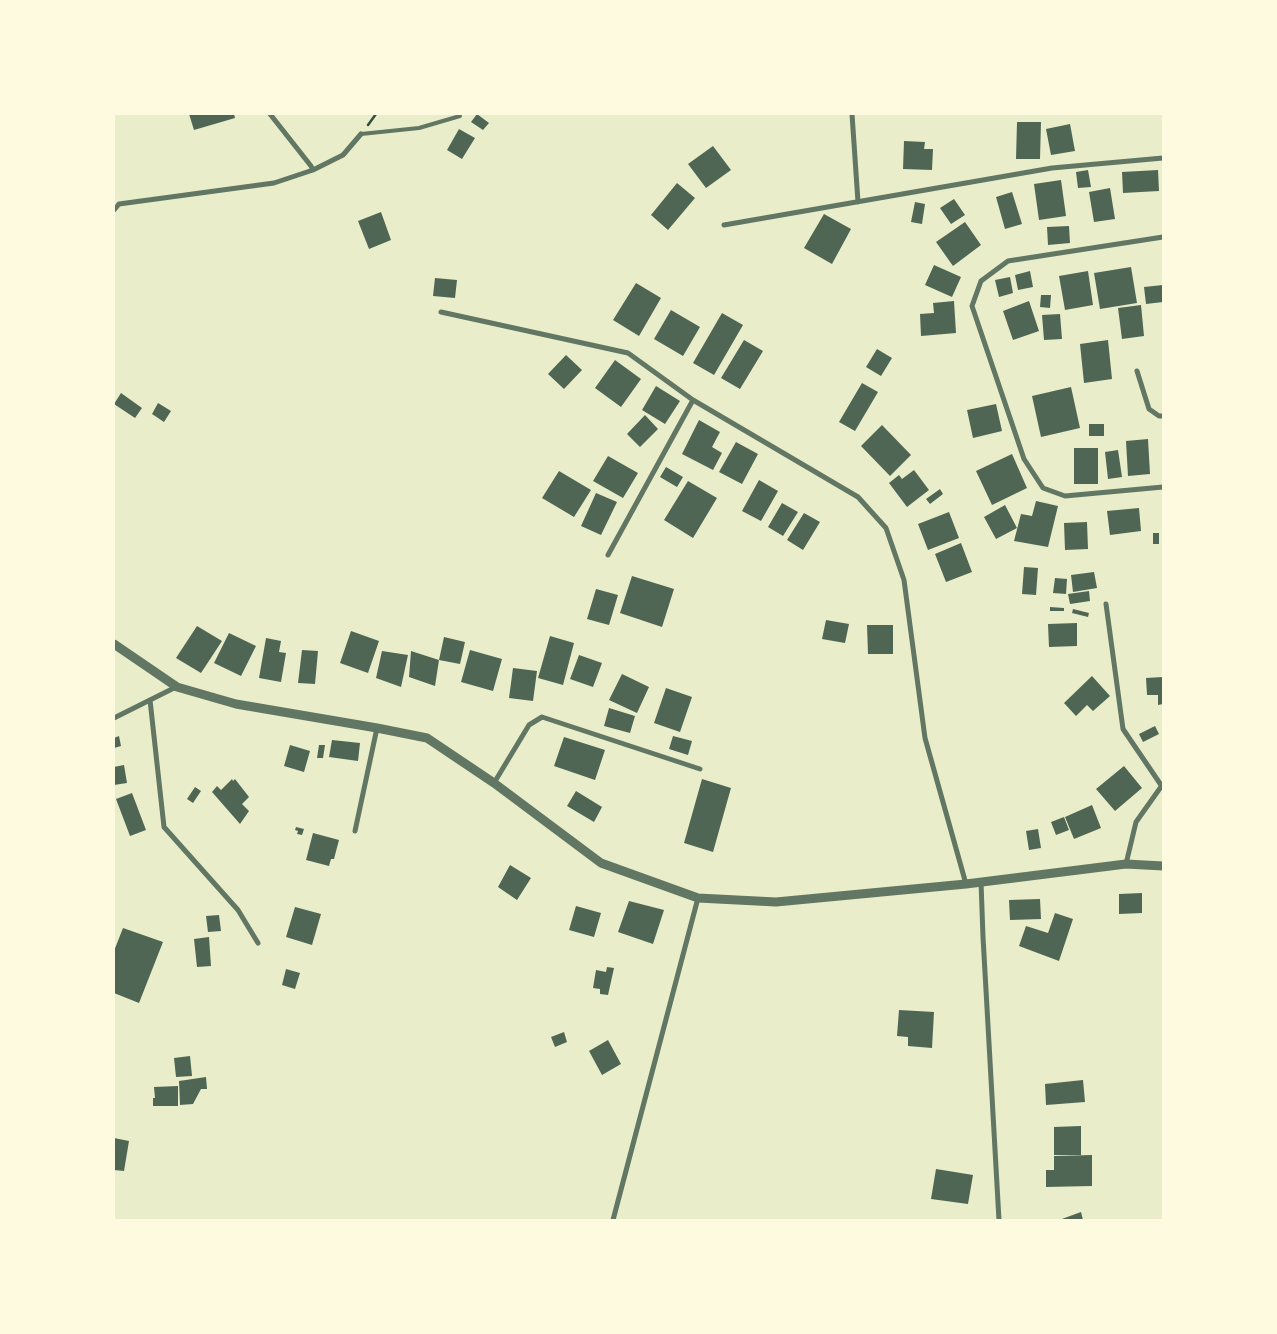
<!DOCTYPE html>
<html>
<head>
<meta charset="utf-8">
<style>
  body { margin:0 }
  #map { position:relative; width:1277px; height:1334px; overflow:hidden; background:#e9edc9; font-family:"DM Sans",sans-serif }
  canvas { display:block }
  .frame { position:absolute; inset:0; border:115px solid #fefae0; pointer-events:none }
</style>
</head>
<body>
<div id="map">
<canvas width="1277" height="1334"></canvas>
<div class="frame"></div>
</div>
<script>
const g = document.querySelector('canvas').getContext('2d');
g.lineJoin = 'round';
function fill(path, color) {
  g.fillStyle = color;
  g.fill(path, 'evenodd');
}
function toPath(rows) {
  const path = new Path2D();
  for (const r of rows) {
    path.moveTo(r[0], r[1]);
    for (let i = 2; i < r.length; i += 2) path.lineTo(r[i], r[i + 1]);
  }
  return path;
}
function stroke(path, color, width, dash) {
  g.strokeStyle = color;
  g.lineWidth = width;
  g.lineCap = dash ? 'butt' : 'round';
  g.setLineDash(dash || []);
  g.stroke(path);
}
fill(toPath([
  [189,114,234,114,235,118,194,130],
  [477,114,489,123,483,130,471,122],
  [1017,122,1041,122,1040,159,1016,159],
  [1070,124,1075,151,1051,155,1046,129],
  [459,129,475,138,462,159,447,150],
  [904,141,925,142,924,149,933,149,932,170,903,169],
  [713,146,731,170,706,188,688,164],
  [1088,170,1091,187,1078,188,1076,172],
  [1158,170,1159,191,1123,193,1122,172],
  [1061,180,1066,216,1039,220,1034,184],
  [677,183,695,198,668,230,651,215],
  [1110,188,1115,219,1094,222,1089,192],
  [1012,192,1022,224,1005,229,996,197],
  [954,199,965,215,951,224,940,208],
  [915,202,925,204,922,224,911,222],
  [381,212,391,240,369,249,358,221],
  [824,214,851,229,832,264,804,248],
  [965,222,981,245,953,266,936,242],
  [1069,226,1070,243,1048,245,1047,227],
  [934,265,961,277,952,297,925,285],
  [1131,267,1137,303,1100,309,1094,273],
  [1030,271,1033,287,1018,290,1015,275],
  [1088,271,1093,305,1065,310,1059,276],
  [1010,277,1013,293,999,297,995,280],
  [435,278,457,280,455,298,433,296],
  [636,283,661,298,639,336,613,320],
  [1163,285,1163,302,1146,304,1144,287],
  [1041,295,1051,295,1050,308,1040,307],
  [954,301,956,333,921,336,920,314,934,313,933,303],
  [1029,301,1039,331,1013,340,1003,311],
  [1141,305,1144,336,1122,339,1118,308],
  [671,310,700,327,683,356,654,339],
  [722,313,743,325,714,375,693,363],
  [1060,314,1062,339,1044,340,1042,315],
  [744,340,763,351,740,389,721,378],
  [1108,340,1112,379,1084,383,1080,344],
  [877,349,892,358,881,376,866,367],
  [566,355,582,370,564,389,548,374],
  [615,360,641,379,621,407,595,388],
  [862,383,878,392,855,431,839,422],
  [656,386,680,401,665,424,642,410],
  [1071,387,1080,428,1041,437,1032,396],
  [121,393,142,408,135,418,114,404],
  [158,403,171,411,164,422,152,414],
  [996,404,1002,431,973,438,967,410],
  [645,415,658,429,640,447,627,434],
  [699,420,720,432,712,447,722,453,713,470,682,454],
  [1089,424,1104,424,1104,436,1089,436],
  [882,425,911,455,890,476,861,446],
  [1148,439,1150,474,1128,476,1126,441],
  [736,442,758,454,742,484,719,472],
  [1074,448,1098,448,1098,484,1074,484],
  [1118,450,1122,477,1108,479,1105,452],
  [1012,454,1027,488,992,505,976,471],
  [608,456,638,473,623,498,593,481],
  [666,467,683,477,677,487,660,477],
  [914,470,929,490,907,507,889,483,899,475,902,479],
  [559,471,591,490,574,517,542,498],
  [759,480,778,491,761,521,742,511],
  [688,481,717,498,693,538,664,520],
  [940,489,943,494,930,504,926,499],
  [596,493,617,502,601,535,581,526],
  [1036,501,1058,506,1048,547,1014,541,1021,514,1032,516],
  [782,503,798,512,783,536,768,527],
  [1005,505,1017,528,996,539,984,517],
  [1139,508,1141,531,1110,535,1107,511],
  [949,512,959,538,928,550,918,524],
  [804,513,820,522,803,550,787,540],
  [1087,522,1088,549,1065,550,1064,523],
  [1153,533,1159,533,1159,544,1153,544],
  [961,543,972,572,946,582,935,554],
  [1024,567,1038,568,1036,595,1022,594],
  [1094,572,1097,588,1073,592,1071,575],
  [632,576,674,589,662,627,620,613],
  [1055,578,1067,579,1066,594,1053,593],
  [596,589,618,595,609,625,587,619],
  [1089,591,1090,601,1070,604,1068,594],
  [1050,607,1064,608,1064,611,1050,611],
  [1073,609,1089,613,1088,617,1072,613],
  [826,620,849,624,845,643,822,639],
  [1077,623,1077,646,1049,647,1048,624],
  [867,625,893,625,893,654,868,654],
  [197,626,222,641,201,673,176,658],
  [351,631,379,641,368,673,340,663],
  [229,633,256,646,241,676,214,663],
  [550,636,574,643,563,685,538,678],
  [444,637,465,642,460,664,439,660],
  [266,638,281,641,279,652,286,653,281,682,259,678],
  [302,650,318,651,315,684,298,683],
  [470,650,502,659,493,691,461,682],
  [382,651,408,655,401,687,376,678],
  [411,651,439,660,435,686,409,677],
  [579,655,602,663,593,687,570,679],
  [513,668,537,671,533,701,509,698],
  [622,674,649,687,637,713,609,700],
  [1092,676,1110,696,1093,711,1087,705,1076,716,1064,703],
  [1163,677,1163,704,1158,705,1158,695,1147,695,1146,678],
  [666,688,692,697,680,732,654,723],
  [609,708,635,716,630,733,604,726],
  [1155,726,1159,734,1143,742,1139,734],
  [119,736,121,746,114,748,114,738],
  [673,736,692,741,688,755,669,749],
  [564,737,605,750,595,780,554,766],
  [332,740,360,743,358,761,329,757],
  [290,745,310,751,304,772,284,766],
  [319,745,325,745,323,758,317,758],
  [124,765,127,783,114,785,114,767],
  [1124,766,1142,788,1115,811,1096,789],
  [232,779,233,781,235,779,249,797,242,804,249,811,240,824,212,792,217,786,221,790],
  [702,779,731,788,713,852,684,843],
  [195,787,201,791,193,803,187,799],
  [576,791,602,807,594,822,567,806],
  [132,793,146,830,130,836,116,799],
  [1092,805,1101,828,1074,839,1065,817],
  [1064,817,1069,830,1056,835,1051,822],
  [296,827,304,829,302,835,297,834,298,831,295,830],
  [1038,829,1041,848,1029,850,1026,831],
  [313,833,339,840,334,859,331,859,329,866,306,860],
  [510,865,531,878,517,900,498,887],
  [1142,893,1142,913,1119,914,1119,894],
  [1040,899,1041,919,1010,920,1009,900],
  [629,901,664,910,653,944,618,932],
  [576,906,601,913,594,937,569,930],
  [295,907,321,914,312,945,286,937],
  [1055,913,1073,919,1059,961,1019,946,1026,926,1048,933],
  [219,915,221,931,208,932,206,916],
  [123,928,163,942,139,1003,114,993,114,951],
  [209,937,211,966,197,967,194,939],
  [607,967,614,968,608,995,600,994,600,989,593,988,596,970,606,972],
  [286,969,300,973,295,989,282,985],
  [899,1010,934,1012,932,1048,908,1046,908,1037,897,1036],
  [564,1032,567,1042,555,1047,551,1037],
  [608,1040,621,1064,602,1075,589,1051],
  [190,1056,192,1076,176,1077,174,1058],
  [206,1077,207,1089,201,1089,193,1104,180,1105,179,1081],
  [1083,1080,1085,1102,1046,1105,1045,1084],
  [178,1086,178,1106,153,1106,153,1098,155,1098,154,1087],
  [1081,1126,1081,1155,1054,1155,1054,1127],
  [114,1138,129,1141,124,1171,114,1170],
  [1092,1155,1092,1186,1046,1187,1046,1170,1054,1170,1054,1156],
  [936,1169,973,1175,968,1204,931,1199],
  [1081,1212,1083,1220,1059,1220]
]), '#4f6655');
stroke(toPath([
  [368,125,376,114]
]), '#344e41', 2.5);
stroke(toPath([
  [361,134,419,128,460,116]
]), '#617663', 4);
stroke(toPath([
  [270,114,311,166,313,170],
  [852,114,858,202],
  [114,210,119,204,274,183,313,170,343,155,361,134],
  [724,225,1052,168,1163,158],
  [1163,237,1008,261,981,281,972,306,1024,459,1043,488,1065,496,1163,487],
  [441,312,628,353,693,400,858,497,886,528,904,580,925,738,966,884],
  [1137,371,1149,409,1159,416,1163,416],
  [608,555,693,400],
  [1106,604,1123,729,1161,785],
  [150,700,164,827,238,910,258,943],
  [114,718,176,687],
  [494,783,529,725,542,717,700,769],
  [355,831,377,728],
  [1126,864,1136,822,1163,784],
  [981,882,983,937,999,1220],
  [613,1220,698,898]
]), '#617663', 5);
stroke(toPath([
  [114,644,177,687,236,704,377,728,427,738,494,783,601,863,698,898,776,902,966,884,1126,864,1163,866]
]), '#617663', 9);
</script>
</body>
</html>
